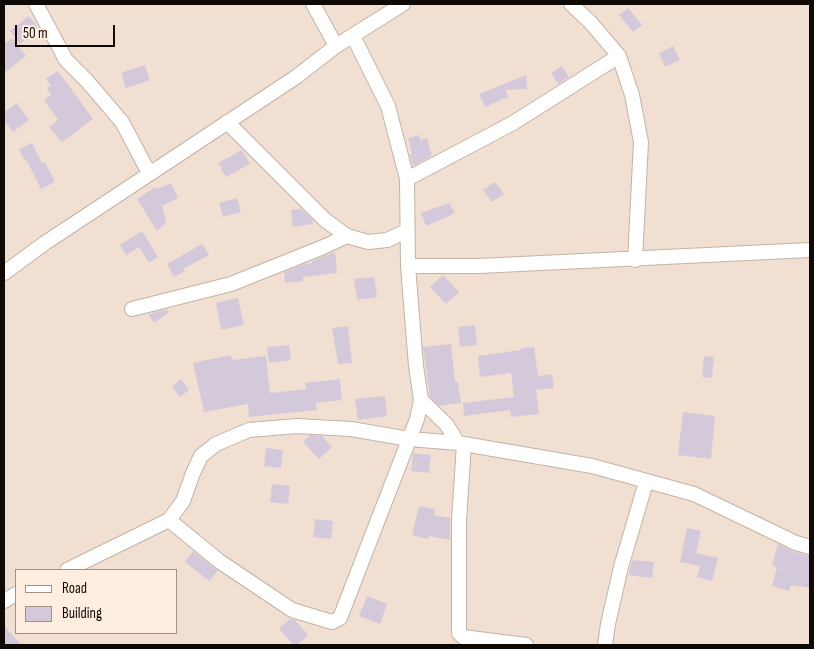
<!DOCTYPE html>
<html>
<head>
<meta charset="utf-8">
<style>
  body { margin:0 }
  #map { position:relative; width:814px; height:649px; overflow:hidden; background:#f1e0d2; font-family:"Sofia Sans Condensed",sans-serif }
  canvas { display:block }
  .frame { position:absolute; inset:0; border:5px solid #100a06; pointer-events:none }
  .legend { position:absolute; left:15px; top:569px; width:162px; height:65px; box-sizing:border-box; background:#feeedf; border:1px solid #9f9388; margin:0; padding:6px 9px; list-style:none; font-size:15px; color:#100a06 }
  .legend li { display:flex; align-items:center; gap:10px; height:25px }
  .legend b { width:25px; border:1px solid #9f9388 }
  .scale { position:absolute; left:15px; top:25px; width:100px; height:22px; box-sizing:border-box; border:2px solid #100a06; border-top:0; padding-left:6px; font-size:15px; line-height:18px; white-space:nowrap; color:#100a06; -webkit-text-stroke:4px #feeedf; paint-order:stroke }
</style>
</head>
<body>
<div id="map">
<canvas width="814" height="649"></canvas>
<div class="frame"></div>
<ul class="legend">
<li><b style="height:6px;background:#fff"></b>Road</li>
<li><b style="height:14px;background:#d4c9da"></b>Building</li>
</ul>
<div class="scale">50 m</div>
</div>
<script>
const g = document.querySelector('canvas').getContext('2d');
g.lineJoin = 'round';
function fill(path, color) {
  g.fillStyle = color;
  g.fill(path, 'evenodd');
}
function toPath(rows) {
  const path = new Path2D();
  for (const r of rows) {
    path.moveTo(r[0], r[1]);
    for (let i = 2; i < r.length; i += 2) path.lineTo(r[i], r[i + 1]);
  }
  return path;
}
function stroke(path, color, width, dash) {
  g.strokeStyle = color;
  g.lineWidth = width;
  g.lineCap = dash ? 'butt' : 'round';
  g.setLineDash(dash || []);
  g.stroke(path);
}
fill(toPath([
  [628,8,642,25,633,32,619,15],
  [29,16,39,29,20,44,10,31],
  [12,38,26,56,4,73,4,44],
  [673,46,680,60,665,67,659,53],
  [145,65,150,80,126,88,121,73],
  [562,66,569,77,558,84,551,73],
  [58,71,93,119,62,142,49,127,58,120,44,100,51,95,47,88,51,86,46,79],
  [526,75,527,89,506,90,508,97,485,107,479,94],
  [17,103,29,120,13,132,4,120,4,112],
  [419,135,420,140,427,138,432,156,413,166,410,155,412,154,408,138],
  [32,143,42,163,45,162,55,182,41,189,26,159,24,160,19,149],
  [242,150,250,164,226,177,218,163],
  [495,182,504,194,492,202,483,190],
  [171,183,178,198,162,206,166,223,157,231,137,199,156,187,157,189],
  [237,198,241,212,223,217,219,203],
  [449,203,455,213,443,219,426,226,421,213],
  [301,209,312,219,313,224,293,227,291,210],
  [142,231,158,257,149,263,139,247,126,255,120,245],
  [202,244,209,255,183,269,185,271,174,277,167,264],
  [335,252,337,273,303,277,303,281,285,283,284,272,304,264,312,263,312,261],
  [443,275,459,292,446,304,430,287],
  [374,277,377,297,357,300,354,279],
  [238,298,244,325,221,330,216,303],
  [167,309,169,312,154,323,148,314],
  [475,325,477,345,460,347,458,327],
  [348,326,352,363,338,364,332,328],
  [451,344,455,382,458,382,461,403,439,406,430,397,423,347],
  [289,345,291,360,269,363,267,347],
  [534,347,538,376,552,374,554,388,536,390,539,414,511,417,510,410,464,416,463,403,514,397,511,373,480,377,478,356,521,350,521,348],
  [231,355,232,360,266,356,270,393,306,389,305,383,340,379,342,400,316,403,317,410,249,417,248,404,204,412,193,363],
  [704,356,714,357,712,378,702,377],
  [181,379,189,390,180,397,172,387],
  [385,396,387,416,358,420,355,399],
  [683,412,715,416,711,459,678,455],
  [310,435,322,436,332,447,319,459,303,442],
  [266,448,283,450,281,468,264,466],
  [413,453,431,455,429,473,411,471],
  [272,484,290,486,288,504,270,502],
  [419,506,435,509,434,515,450,518,450,540,429,536,428,539,412,535],
  [315,519,333,521,331,539,313,537],
  [687,528,701,531,696,553,718,558,712,581,697,577,700,566,680,562],
  [778,544,793,551,810,556,810,588,791,585,789,591,772,586,777,567,772,565],
  [193,551,218,571,209,581,185,562],
  [632,560,654,562,652,578,629,575],
  [367,596,387,604,380,624,359,616],
  [290,619,295,620,308,635,297,645,294,645,279,629],
  [4,626,22,645,4,645]
]), '#d4c9da');
const street = toPath([
  [36,4,66,60,87,81,122,122,149,173],
  [313,4,336,46],
  [571,4,591,23,619,56,632,95,641,142,635,260],
  [227,122,325,220,347,236,368,242,387,240,407,231],
  [407,179,513,123,619,56],
  [408,266,479,266,810,250],
  [4,273,45,243,296,77,336,46,403,4],
  [132,309,231,284,321,248,347,236],
  [421,400,446,424,458,443],
  [464,444,459,520,459,633,463,637,526,645],
  [169,520,219,561,292,610,332,622,340,618,417,419,421,400,416,366,408,266,407,179,388,106,353,36],
  [67,570,169,520,183,501,193,473,201,456,216,444,249,430,297,426,351,429,409,439,458,443,592,466,694,494,796,543,810,547],
  [4,601,16,594],
  [605,645,608,624,621,567,646,482]
]);
stroke(street, '#c3b3a5', 16);
stroke(street, '#fff', 14);
</script>
</body>
</html>
